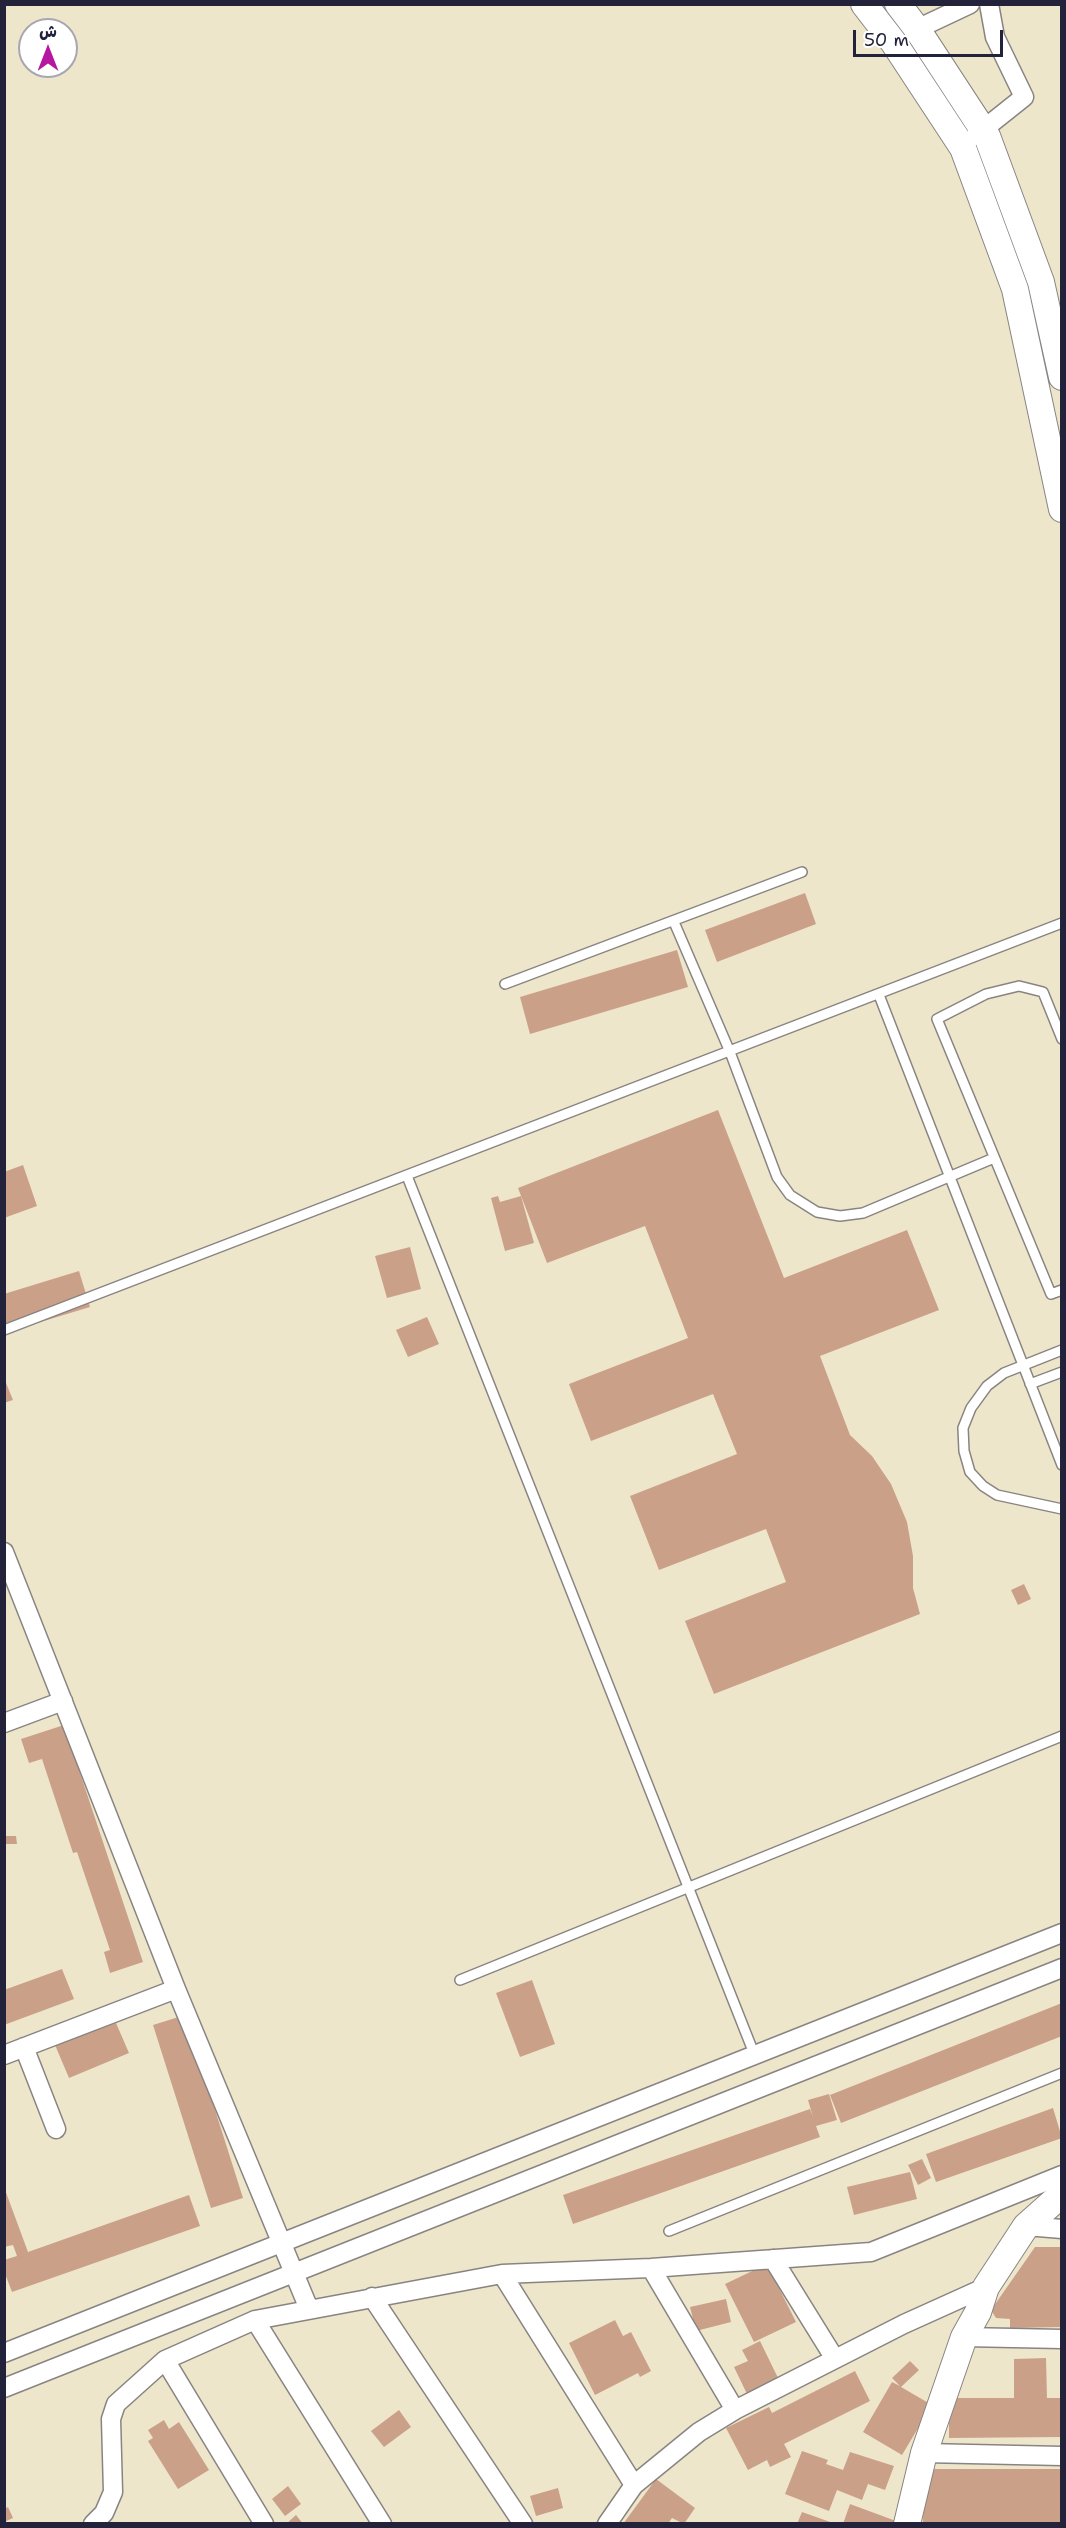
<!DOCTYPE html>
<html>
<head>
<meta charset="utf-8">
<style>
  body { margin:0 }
  #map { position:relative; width:1066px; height:2528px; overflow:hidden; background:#eee6ca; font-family:"Shantell Sans","Playpen Sans Arabic",sans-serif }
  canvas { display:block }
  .frame { position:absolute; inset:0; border:6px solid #22223b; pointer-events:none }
  .north { position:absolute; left:18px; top:18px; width:60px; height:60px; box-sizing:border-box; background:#fff; border:2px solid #a7a7b1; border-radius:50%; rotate:0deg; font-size:16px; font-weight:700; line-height:24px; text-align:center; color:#22223b }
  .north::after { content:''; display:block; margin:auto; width:21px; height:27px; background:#b5179e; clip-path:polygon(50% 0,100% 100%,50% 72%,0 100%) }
  .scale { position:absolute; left:853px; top:30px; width:150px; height:27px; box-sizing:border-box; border:3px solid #22223b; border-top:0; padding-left:8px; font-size:18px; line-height:21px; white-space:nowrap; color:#22223b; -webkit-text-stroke:4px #fff; paint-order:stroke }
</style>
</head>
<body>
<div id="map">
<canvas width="1066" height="2528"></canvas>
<div class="frame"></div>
<div class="north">ش</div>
<div class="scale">50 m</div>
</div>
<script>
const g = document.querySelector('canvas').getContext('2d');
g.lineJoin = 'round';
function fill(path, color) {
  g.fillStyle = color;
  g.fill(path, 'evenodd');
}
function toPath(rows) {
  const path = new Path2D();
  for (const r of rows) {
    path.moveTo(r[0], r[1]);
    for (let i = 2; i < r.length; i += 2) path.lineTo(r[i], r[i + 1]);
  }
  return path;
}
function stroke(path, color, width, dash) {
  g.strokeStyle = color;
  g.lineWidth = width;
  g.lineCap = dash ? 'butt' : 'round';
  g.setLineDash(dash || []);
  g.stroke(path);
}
fill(toPath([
  [805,893,816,924,717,962,705,930],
  [677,950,688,987,530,1034,520,997],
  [718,1110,784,1278,907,1230,939,1310,820,1356,850,1435,872,1456,891,1484,907,1522,913,1556,913,1588,920,1614,714,1694,685,1621,786,1582,766,1529,659,1570,630,1496,737,1454,713,1394,591,1441,569,1384,688,1338,645,1226,547,1263,518,1188],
  [23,1165,37,1206,4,1218,4,1172],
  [498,1196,500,1202,521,1196,534,1243,505,1251,491,1198],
  [410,1247,421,1289,387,1298,375,1256],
  [79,1271,90,1307,4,1333,4,1294],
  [427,1317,439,1344,408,1357,396,1330],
  [4,1378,13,1400,4,1403],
  [1024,1584,1031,1599,1018,1605,1011,1590],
  [64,1725,143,1962,110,1973,104,1952,110,1950,77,1852,73,1853,42,1759,29,1763,21,1739],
  [4,1836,16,1836,17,1844,4,1844],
  [62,1969,74,1999,4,2025,4,1990],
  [532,1980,555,2044,520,2057,496,1993],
  [1062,2003,1062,2036,841,2123,830,2095],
  [185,2015,243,2198,211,2208,153,2025],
  [116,2023,129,2053,69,2078,55,2045],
  [829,2094,837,2120,816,2126,820,2137,573,2224,563,2195,810,2109,813,2117,808,2100],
  [1053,2108,1062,2138,936,2182,926,2154],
  [922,2159,931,2178,918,2185,908,2165],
  [910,2172,917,2199,854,2215,847,2187],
  [4,2187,28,2252,189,2195,200,2226,12,2292,4,2271,4,2260,17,2256,13,2245,4,2247],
  [1035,2247,1062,2247,1062,2327,1010,2328,1010,2319,996,2318,991,2310],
  [767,2264,796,2322,754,2342,725,2284],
  [726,2299,731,2322,696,2331,690,2307],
  [615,2320,623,2336,631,2332,651,2371,640,2377,638,2373,595,2395,569,2343],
  [760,2341,779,2380,747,2394,734,2367,748,2361,742,2350],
  [1046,2358,1047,2398,1062,2398,1062,2437,949,2438,949,2398,1014,2398,1014,2359],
  [910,2361,919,2370,901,2387,932,2405,902,2455,863,2432,892,2382,900,2386,892,2378],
  [855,2371,870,2401,784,2444,791,2457,770,2467,767,2460,748,2470,726,2428,769,2407,772,2413],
  [399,2410,411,2427,384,2447,371,2431],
  [164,2420,169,2429,179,2422,209,2470,178,2489,148,2441,153,2438,148,2430],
  [802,2451,828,2460,826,2464,843,2470,850,2452,894,2466,885,2490,868,2484,862,2500,837,2490,829,2511,785,2494],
  [924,2469,1062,2469,1062,2524,923,2524],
  [656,2479,695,2508,684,2524,672,2518,668,2524,623,2524],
  [288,2486,301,2504,285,2516,272,2499],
  [558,2488,563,2508,536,2516,530,2496],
  [850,2504,896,2521,895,2524,843,2524],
  [8,2507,13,2518,4,2522,4,2509],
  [802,2512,833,2523,833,2524,797,2524],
  [296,2515,303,2524,286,2524]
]), '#cba089');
const lane = toPath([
  [674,922,730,1052,777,1177,790,1195,817,1212,840,1216,863,1213,994,1158],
  [505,984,802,872],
  [879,995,1062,1465],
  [1062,1039,1043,992,1019,986,986,994,937,1019,1051,1294,1062,1290],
  [407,1176,755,2056],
  [4,1330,1062,923],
  [1062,1350,1004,1373,987,1386,971,1408,963,1428,964,1451,970,1472,983,1486,997,1495,1062,1509],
  [1030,1384,1062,1372],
  [460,1980,1062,1736],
  [669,2231,1062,2073]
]);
const street = toPath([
  [917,29,970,4],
  [975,136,1024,97,995,37,989,4],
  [4,1552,176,1989,309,2309],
  [4,1723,63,1701],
  [24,2047,56,2129],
  [4,2055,176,1989],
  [1026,2226,1062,2229],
  [773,2259,835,2359],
  [651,2268,735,2410],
  [502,2274,651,2268,871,2252,1062,2175],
  [372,2297,523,2524],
  [255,2320,382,2524],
  [964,2337,1062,2339],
  [4,2353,1062,1933],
  [4,2388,1062,1968],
  [924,2453,1062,2456],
  [93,2524,104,2513,113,2492,111,2419,116,2404,165,2360],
  [264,2524,165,2360,255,2320,502,2274,634,2485],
  [607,2524,634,2485,699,2432,735,2410,904,2324,986,2287]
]);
const secondary = toPath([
  [864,4,894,43,963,148,1015,289,1062,509],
  [898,4,917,29,987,136,1041,282,1062,377],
  [907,2524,924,2453,964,2337,978,2312,986,2287,1026,2226,1062,2194]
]);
stroke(lane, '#888482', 12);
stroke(street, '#888482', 21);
stroke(secondary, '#888482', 28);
stroke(lane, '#fff', 9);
stroke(street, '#fff', 18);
stroke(secondary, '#fff', 26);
</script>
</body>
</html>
